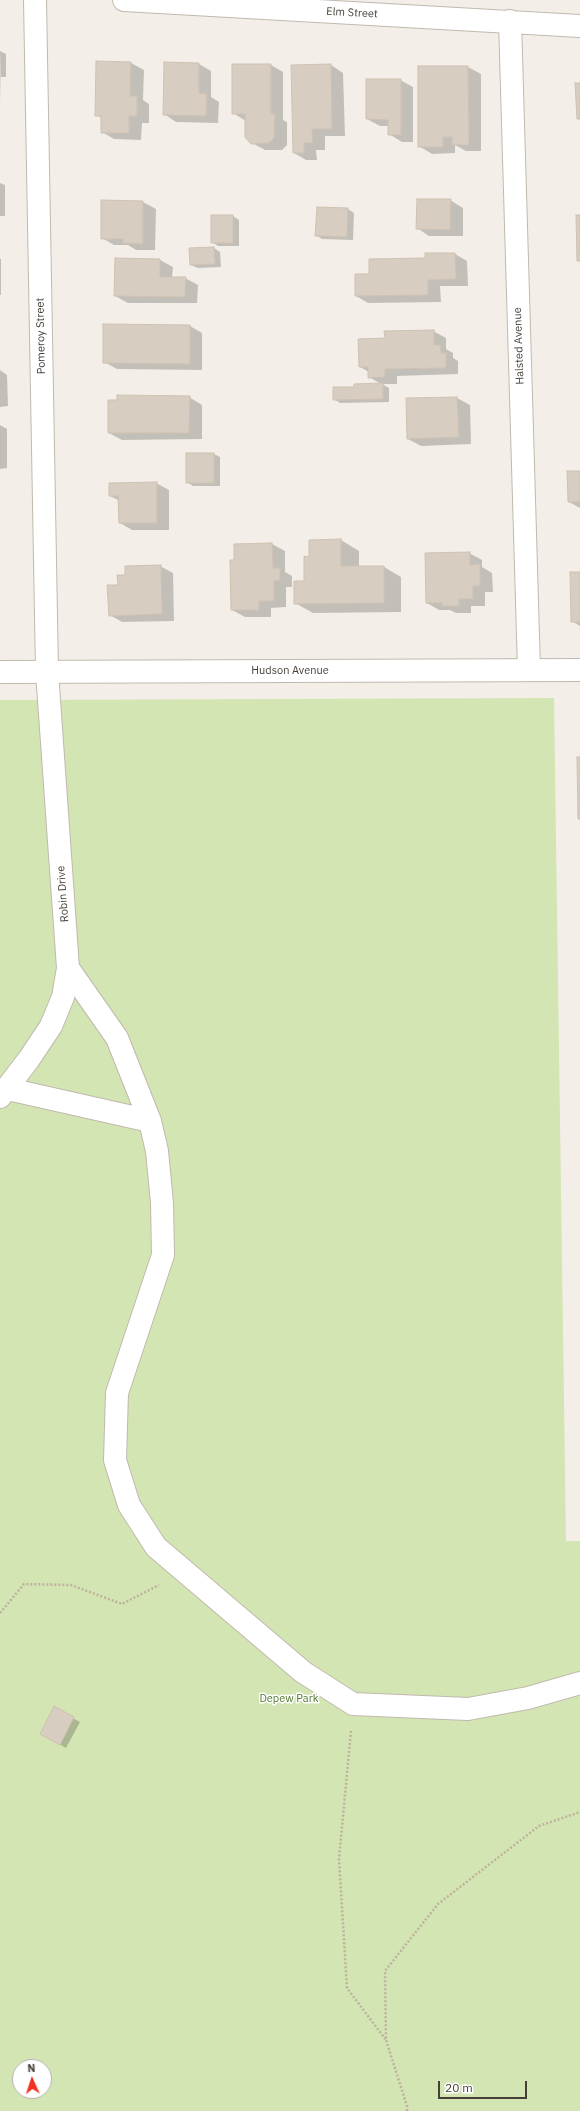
<!DOCTYPE html>
<html>
<head>
<meta charset="utf-8">
<style>
  body { margin:0 }
  #map { position:relative; width:580px; height:2111px; overflow:hidden; background:#f3efe8; font-family:"IBM Plex Sans",sans-serif }
  canvas { display:block }
  .north { position:absolute; left:12px; top:2059px; width:40px; height:40px; box-sizing:border-box; background:#fff; border:1px solid #b5b2af; border-radius:50%; rotate:357deg; font-size:11px; font-weight:700; line-height:16px; text-align:center; color:#463f37 }
  .north::after { content:''; display:block; margin:auto; width:14px; height:18px; background:#ef3224; clip-path:polygon(50% 0,100% 100%,50% 72%,0 100%) }
  .scale { position:absolute; left:438px; top:2081px; width:89px; height:18px; box-sizing:border-box; border:2px solid #463f37; border-top:0; padding-left:5px; font-size:12px; line-height:14px; white-space:nowrap; color:#463f37; -webkit-text-stroke:3px #fff; paint-order:stroke }
</style>
</head>
<body>
<div id="map">
<canvas width="580" height="2111"></canvas>
<div class="north">N</div>
<div class="scale">20 m</div>
</div>
<script>
const g = document.querySelector('canvas').getContext('2d');
g.lineJoin = 'round';
function fill(path, color) {
  g.fillStyle = color;
  g.fill(path, 'evenodd');
}
function toPath(rows) {
  const path = new Path2D();
  for (const r of rows) {
    path.moveTo(r[0], r[1]);
    for (let i = 2; i < r.length; i += 2) path.lineTo(r[i], r[i + 1]);
  }
  return path;
}
function stroke(path, color, width, dash) {
  g.strokeStyle = color;
  g.lineWidth = width;
  g.lineCap = dash ? 'butt' : 'round';
  g.setLineDash(dash || []);
  g.stroke(path);
}
function write(font, color, halo, rows, align = 'center') {
  g.font = font + ' "IBM Plex Sans",sans-serif';
  g.lineWidth = 3;
  g.setLineDash([]);
  g.textBaseline = 'middle';
  g.strokeStyle = halo;
  g.fillStyle = color;
  for (const [text, x, y, turn = 0] of rows) {
    g.save();
    g.translate(x, y);
    g.rotate((+turn || 0) * Math.PI / 180);
    g.textAlign = isNaN(turn) ? turn : align;
    if (halo) g.strokeText(text, 0, 0);
    g.fillText(text, 0, 0);
    g.restore();
  }
}
fill(toPath([
  [554,698,566,1541,580,1541,580,2111,0,2111,0,700],
  [20,2067,44,2067,44,2091,20,2091]
]), '#d3e5b3');
fill(toPath([
  [0,51,6,54,6,77,1,77,1,103],
  [131,63,144,70,143,100,149,104,149,123,142,123,141,140,114,139,102,132,102,118,96,115],
  [199,64,211,71,211,97,219,102,218,123,176,122,164,114],
  [271,65,283,72,283,120,287,122,287,145,282,150,265,150,252,143,246,121,233,113],
  [331,65,343,73,345,136,325,136,325,150,316,150,317,160,306,160,294,153],
  [419,67,468,67,481,74,481,151,466,151,455,145,455,153,432,154,419,146],
  [400,80,413,87,413,142,402,142,389,134,389,126,380,126,367,119],
  [0,183,5,185,5,216,0,216],
  [450,200,463,208,463,236,429,236,417,228],
  [102,201,143,202,156,209,155,250,136,250,128,245,114,245,102,238],
  [348,209,354,213,353,240,322,239,316,235],
  [233,216,239,220,239,246,218,246,212,242],
  [214,248,220,252,221,267,198,268,191,265],
  [455,254,467,261,468,286,440,286,441,302,368,303,356,296,370,275,426,259],
  [0,259,1,259,1,295,0,295],
  [116,259,160,260,173,267,172,278,185,278,198,285,197,303,128,303,115,296],
  [190,326,202,333,202,370,117,369,104,362],
  [433,331,446,338,446,349,453,353,453,358,458,361,458,374,397,376,397,384,382,384,389,388,389,402,340,403,334,399,355,388,381,384,369,377,369,372,360,367,386,339],
  [0,370,7,375,8,406,0,407],
  [189,397,202,405,202,439,122,440,109,433],
  [457,398,470,405,471,444,421,446,408,439],
  [0,425,7,429,7,468,0,469],
  [187,454,214,454,220,457,220,486,193,486,187,482],
  [580,472,580,508,569,502],
  [156,483,169,490,169,530,132,530,120,523,120,501,110,496],
  [341,540,359,551,359,567,384,567,401,577,401,612,313,613,295,603,305,582,310,558,310,541],
  [272,544,285,551,285,572,292,576,292,587,286,587,286,607,271,608,271,617,245,617,232,610],
  [469,553,482,560,482,567,492,573,493,592,485,592,485,606,471,606,471,613,456,613,450,610,439,610,427,603],
  [160,566,173,573,174,621,122,622,110,615,119,586],
  [580,573,580,626,572,621],
  [54,1708,80,1722,66,1748,41,1734]
]), '#0003');
const building = toPath([
  [96,61,131,62,130,96,137,96,137,116,129,116,129,133,101,133,101,116,95,116,96,61],
  [164,62,199,63,199,93,207,94,206,116,163,115,164,62],
  [232,64,271,64,271,114,275,114,274,138,269,143,251,144,245,137,245,114,232,114,232,64],
  [331,64,332,129,312,129,313,143,304,143,304,153,293,153,291,65,331,64],
  [418,66,468,66,469,145,452,145,452,137,443,137,443,147,418,147,418,66],
  [366,79,401,79,401,135,388,135,388,120,366,119,366,79],
  [575,83,580,83,580,119,577,119,575,83],
  [417,199,451,199,450,230,416,229,417,199],
  [101,200,143,201,143,244,123,243,123,239,101,239,101,200],
  [317,207,348,208,347,237,315,236,317,207],
  [211,215,233,215,233,243,211,243,211,215],
  [576,215,580,215,580,261,577,261,576,215],
  [214,247,215,264,190,265,189,248,214,247],
  [425,253,455,253,456,279,428,280,428,295,355,296,355,274,369,274,369,259,425,258,425,253],
  [115,258,160,259,160,277,186,277,185,297,114,296,115,258],
  [103,324,190,325,190,364,103,363,103,324],
  [434,330,434,345,440,345,441,353,446,353,446,368,385,369,385,377,368,378,368,367,359,367,358,339,385,338,384,331,434,330],
  [383,383,383,399,333,400,333,387,354,387,354,384,383,383],
  [117,395,190,396,189,433,108,433,108,400,117,400,117,395],
  [457,397,459,437,407,439,406,398,457,397],
  [186,453,214,453,214,483,186,483,186,453],
  [567,471,580,471,580,502,568,502,567,471],
  [157,482,157,523,119,523,118,496,109,496,109,483,157,482],
  [341,539,341,566,384,566,384,603,294,604,294,581,304,581,304,556,309,557,309,540,341,539],
  [272,543,273,568,280,568,280,580,274,581,274,601,259,601,259,610,231,610,230,560,234,560,234,544,272,543],
  [470,552,470,565,480,564,480,586,473,586,473,599,459,599,459,606,442,606,442,603,426,603,425,553,470,552],
  [161,565,162,614,109,616,107,585,118,585,117,575,125,575,125,566,161,565],
  [570,572,580,572,580,622,571,622,570,572],
  [577,757,580,757,580,819,578,819,577,757],
  [54,1706,74,1717,60,1745,40,1734,54,1706]
]);
fill(building, '#d7cdc1');
stroke(building, '#cfc1b2', 1);
const minor = toPath([
  [124,0,580,26],
  [510,21,529,670],
  [68,968,117,1038,150,1121,157,1151,162,1203,163,1255,117,1393,115,1460,129,1505,156,1547,303,1672,353,1704,468,1709,528,1698,580,1683],
  [8,1089,150,1121],
  [0,1097,29,1059,51,1026,63,997,68,968,47,672,35,0]
]);
const tertiary = toPath([
  [0,672,580,670]
]);
stroke(minor, '#c1b9ae', 24);
stroke(tertiary, '#c1b9ae', 24);
stroke(toPath([
  [0,1613,24,1584,71,1585,122,1604,159,1585],
  [351,1731,339,1859,347,1988,386,2040],
  [407,2111,407,2106,386,2040,385,1971,438,1904,539,1826,580,1812]
]), '#bfb19d', 2.5, [2, 2]);
stroke(minor, '#fff', 22);
stroke(tertiary, '#fff', 22);
write('11px', '#463f37', '#fff', [
  ["Elm Street",352,13,3],
  ["Pomeroy Street",41,336,-91],
  ["Halsted Avenue",519,346,-92],
  ["Hudson Avenue",290,671],
  ["Robin Drive",63,894,-94]
]);
write('11px', '#4e762d', '#fff', [
  ["Depew Park",289,1699]
]);
</script>
</body>
</html>
